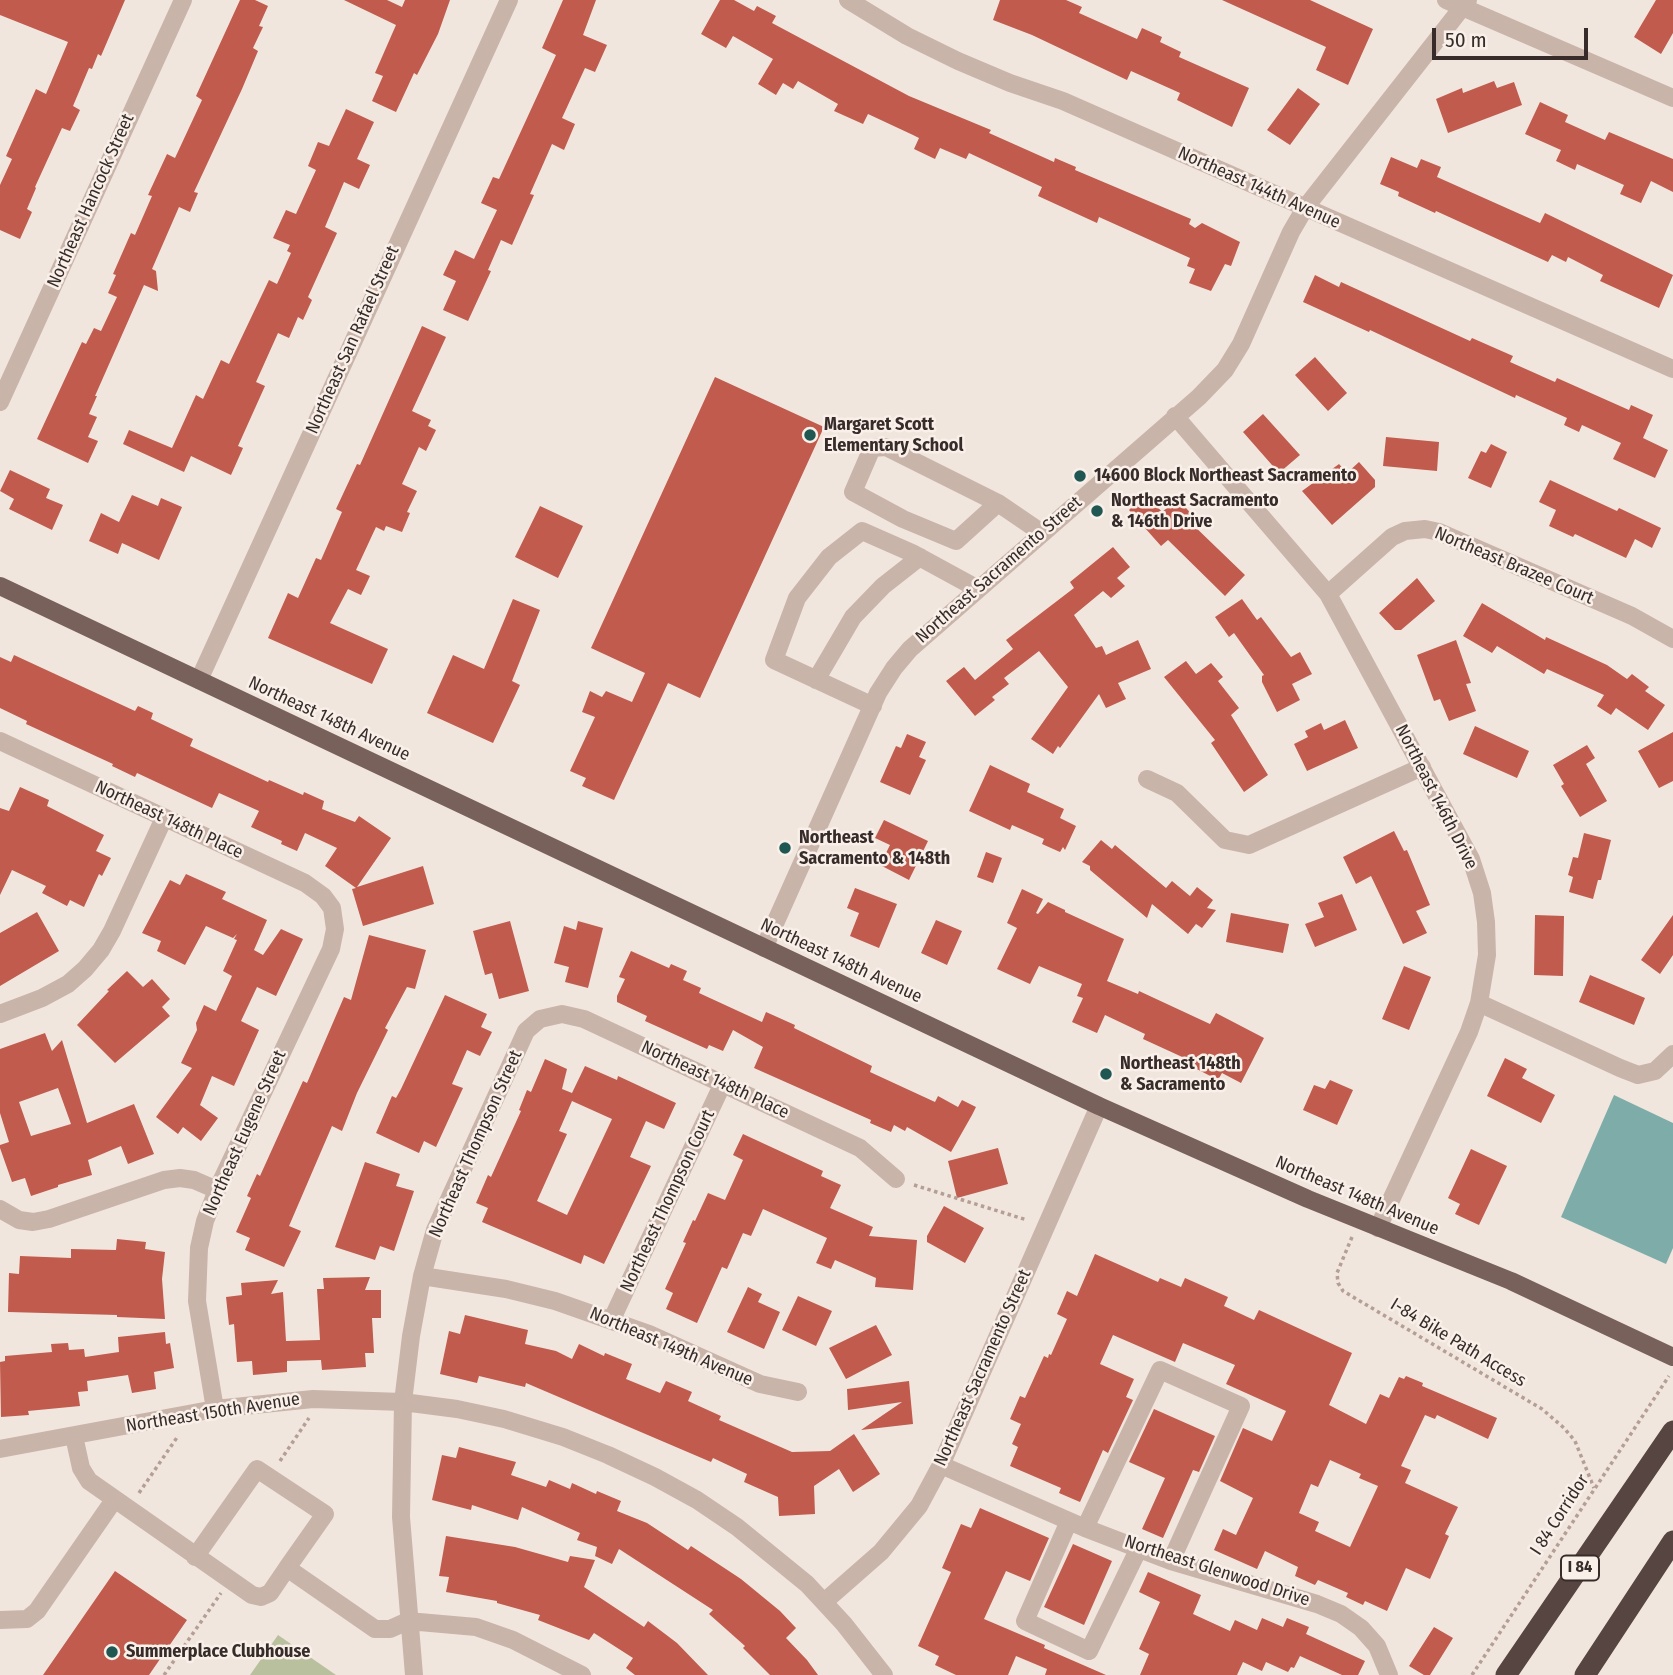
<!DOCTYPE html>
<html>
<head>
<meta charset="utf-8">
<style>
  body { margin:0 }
  #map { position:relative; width:1673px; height:1675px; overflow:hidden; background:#f1e6de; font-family:"Fira Sans Condensed",sans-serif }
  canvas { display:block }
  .scale { position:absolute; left:1432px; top:28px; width:156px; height:32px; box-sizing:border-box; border:4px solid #372c29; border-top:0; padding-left:9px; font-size:21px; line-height:24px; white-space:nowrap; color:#372c29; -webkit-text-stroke:5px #f9f0ea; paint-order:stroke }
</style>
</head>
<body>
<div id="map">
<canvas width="1673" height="1675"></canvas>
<div class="scale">50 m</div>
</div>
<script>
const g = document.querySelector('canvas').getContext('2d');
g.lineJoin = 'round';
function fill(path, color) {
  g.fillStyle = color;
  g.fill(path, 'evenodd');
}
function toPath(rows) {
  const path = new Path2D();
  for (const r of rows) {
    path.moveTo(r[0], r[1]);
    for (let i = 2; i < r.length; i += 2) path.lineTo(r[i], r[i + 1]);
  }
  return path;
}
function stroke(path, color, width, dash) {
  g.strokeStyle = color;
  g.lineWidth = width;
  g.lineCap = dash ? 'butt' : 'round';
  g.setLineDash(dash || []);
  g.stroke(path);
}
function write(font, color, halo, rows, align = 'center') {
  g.font = font + ' "Fira Sans Condensed",sans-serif';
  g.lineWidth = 5;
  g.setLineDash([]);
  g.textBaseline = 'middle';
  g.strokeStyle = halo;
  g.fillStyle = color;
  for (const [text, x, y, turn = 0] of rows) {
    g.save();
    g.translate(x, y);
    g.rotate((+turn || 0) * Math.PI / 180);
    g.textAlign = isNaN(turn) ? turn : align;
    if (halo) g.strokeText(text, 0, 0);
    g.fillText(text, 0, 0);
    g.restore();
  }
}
fill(toPath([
  [278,1635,336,1675,250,1675]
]), '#b9c09e');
fill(toPath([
  [1614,1095,1673,1123,1673,1248,1666,1264,1561,1217]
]), '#7eada9');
fill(toPath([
  [0,0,125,0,101,56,98,54,92,69,89,68,73,106,80,110,70,131,62,128,35,187,36,188,27,209,32,212,20,239,0,230,0,185,12,159,6,156,36,89,46,94,68,42,0,15],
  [240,0,255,0,268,6,259,26,263,27,253,48,258,51,242,89,194,192,198,193,190,212,179,207,152,269,156,271,158,291,144,285,95,396,97,396,89,414,97,417,88,437,98,441,88,463,37,439,82,342,86,344,94,328,101,331,117,297,108,293,116,275,113,274,131,233,135,235,152,196,148,195,167,154,175,158,202,100,196,96],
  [344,0,387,0,402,7,405,0,450,0,438,34,417,75,414,73,396,112,372,101,383,76,375,73,396,25],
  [563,0,596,0,583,35,607,45,595,72,585,68,562,118,575,124,564,150,552,144,530,194,534,195,512,245,501,240,488,270,491,271,468,321,443,310,456,281,443,275,455,250,474,259,497,210,481,203,493,177,499,179,556,55,542,48],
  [720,0,734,0,754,11,757,6,776,16,772,23,909,96,991,130,989,133,1054,162,1055,158,1076,167,1075,170,1191,219,1189,224,1195,228,1202,223,1240,242,1231,266,1225,264,1211,291,1189,283,1195,269,1187,266,1190,258,1099,217,1097,223,1038,196,1042,187,969,153,966,159,940,148,935,159,914,149,919,138,913,135,868,114,863,124,834,111,838,104,798,81,793,89,783,83,776,95,758,84,773,59,733,36,726,48,701,34],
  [1000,0,1066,0,1082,7,1079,13,1137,39,1142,28,1162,37,1160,42,1181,52,1179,57,1249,88,1232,127,1177,100,1180,93,1131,71,1127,80,1032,35,993,20],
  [1222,0,1310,0,1373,29,1348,85,1316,70,1326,47],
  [1656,0,1673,0,1673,33,1661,54,1634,37],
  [1494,81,1497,88,1514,82,1522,105,1448,133,1436,99,1462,88,1463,93],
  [1298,88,1320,104,1290,145,1267,130],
  [1540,102,1568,115,1565,122,1605,140,1609,132,1673,159,1673,192,1651,181,1641,203,1620,194,1624,185,1577,164,1575,170,1556,161,1561,150,1525,134],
  [346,109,374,122,357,159,370,165,359,189,344,182,325,227,337,233,308,297,312,300,303,320,298,317,289,338,278,333,256,382,265,386,238,446,243,448,231,475,191,456,184,472,123,444,129,430,172,448,196,395,203,399,221,360,229,364,269,280,277,284,291,253,287,251,290,245,273,238,286,210,296,214,316,170,308,166,318,142,329,146],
  [1391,157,1417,168,1421,159,1441,167,1437,177,1540,223,1545,213,1673,275,1659,308,1600,281,1603,275,1568,257,1566,262,1552,255,1548,262,1436,211,1435,213,1398,196,1399,192,1380,184],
  [1315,275,1339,287,1341,282,1470,341,1472,338,1513,356,1510,362,1555,382,1557,378,1629,410,1631,405,1653,415,1643,438,1668,450,1655,478,1613,459,1621,443,1582,425,1579,432,1564,425,1567,418,1516,395,1515,398,1370,330,1369,332,1303,302],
  [422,326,446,337,412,411,431,420,428,426,436,430,426,451,419,447,402,484,417,491,407,512,410,513,402,532,386,526,384,531,376,527,356,570,370,576,361,595,348,589,330,623,388,649,372,684,268,638,288,593,298,598,316,558,321,560,342,512,336,509,357,464,360,465],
  [1315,357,1347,393,1328,411,1295,375],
  [715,377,824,427,700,698,668,683,614,800,582,786,586,778,570,771,595,717,582,712,590,691,602,697,606,691,632,702,645,673,591,648],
  [1263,414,1300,455,1279,473,1243,432],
  [1386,437,1439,442,1437,471,1383,466],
  [1491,444,1507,452,1491,488,1468,478,1481,451,1486,453],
  [1359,462,1375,480,1375,487,1332,525,1302,491,1339,464,1347,473],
  [10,470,50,489,46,498,63,505,52,530,9,509,14,499,0,491],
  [1550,480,1617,511,1619,508,1661,528,1652,548,1635,539,1626,558,1575,534,1573,537,1549,526,1556,510,1539,502],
  [1146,494,1162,512,1178,499,1194,517,1189,521,1245,575,1225,596,1168,540,1161,546,1129,510],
  [132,495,158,506,161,498,182,507,159,560,122,543,118,554,89,541,101,513,119,522],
  [540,506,583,526,558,578,515,557],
  [1113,547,1130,567,1117,578,1125,586,1111,598,1103,591,1074,615,1096,648,1102,646,1106,655,1138,640,1151,669,1118,683,1126,699,1106,708,1099,694,1060,748,1058,746,1053,754,1031,739,1068,687,1039,651,1004,678,1009,684,992,697,995,700,975,716,946,681,964,667,975,680,1013,649,1006,640,1074,588,1070,582],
  [1417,578,1435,601,1401,630,1395,630,1379,613],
  [513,599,540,610,512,681,520,685,493,743,427,713,453,655,484,669],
  [1242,599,1257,620,1261,617,1291,657,1300,652,1312,674,1292,684,1300,700,1277,712,1262,682,1262,676,1264,675,1234,633,1229,637,1215,617],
  [1482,603,1545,640,1546,637,1607,665,1627,679,1632,674,1649,687,1645,691,1665,705,1648,730,1616,708,1611,715,1597,706,1604,695,1547,669,1544,674,1497,646,1492,653,1463,636],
  [1456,640,1471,683,1466,684,1476,711,1449,721,1440,699,1434,701,1417,655],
  [14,655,135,711,138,706,153,713,151,719,193,739,190,746,268,782,269,780,303,795,304,792,324,801,322,809,355,822,359,816,391,838,357,887,423,866,434,904,363,926,352,889,356,888,325,866,337,848,305,833,297,851,281,844,282,841,251,827,259,811,219,793,212,808,137,773,135,777,112,766,113,764,26,724,27,721,0,708,0,657,11,662],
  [1186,661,1196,674,1211,663,1223,677,1218,681,1239,708,1231,715,1268,775,1244,792,1211,743,1215,740,1164,677],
  [1345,720,1358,748,1307,771,1294,744,1308,737,1305,731,1321,723,1324,730],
  [1475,726,1529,751,1517,778,1463,754],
  [1673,732,1673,781,1659,788,1638,751],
  [907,734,926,742,919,757,926,760,910,795,880,782,896,746,901,748],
  [1587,745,1595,758,1586,764,1607,801,1580,817,1561,786,1564,784,1553,765],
  [990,765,1030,784,1027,792,1064,809,1060,818,1076,826,1065,850,1063,847,1060,852,1042,844,1044,839,1012,825,1010,830,969,811],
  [20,787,49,800,47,806,104,835,96,851,111,858,102,876,99,874,84,907,70,900,67,906,42,893,46,886,12,870,0,895,0,808,9,811],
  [884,820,928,841,909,880,880,865,890,845,875,838],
  [1394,831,1404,851,1407,850,1430,905,1416,911,1427,933,1403,944,1371,876,1356,884,1343,857],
  [1584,833,1611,840,1601,880,1598,880,1593,899,1569,892,1573,877,1568,875,1573,857,1578,858],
  [1101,840,1112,849,1115,845,1166,888,1172,881,1190,896,1197,887,1213,900,1207,908,1216,910,1202,928,1196,924,1188,934,1152,904,1147,918,1090,870,1090,866,1082,862],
  [986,852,1002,858,993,883,977,877],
  [186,874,226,892,222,899,267,920,254,950,263,955,281,929,303,939,276,996,257,987,241,1021,259,1030,234,1086,212,1076,200,1105,218,1118,201,1141,183,1127,178,1134,156,1117,192,1068,181,1063,197,1030,196,1023,204,1005,216,1011,232,976,223,971,237,940,234,939,237,934,233,938,206,926,185,965,157,951,161,941,142,933,170,880,180,885],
  [855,888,897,904,879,948,850,936,859,913,847,908],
  [1022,889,1043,899,1036,913,1038,914,1048,902,1065,910,1065,912,1124,939,1107,981,1138,994,1139,991,1210,1024,1216,1013,1264,1038,1241,1083,1222,1073,1218,1080,1189,1065,1191,1061,1143,1039,1145,1034,1105,1015,1097,1033,1072,1022,1083,998,1077,996,1082,984,1039,966,1030,984,997,969,1017,928,1007,923],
  [1342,894,1357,930,1315,947,1305,924,1324,917,1318,903],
  [37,912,59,951,0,986,0,933],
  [1231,913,1289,924,1283,953,1226,942],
  [1535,915,1564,916,1563,976,1534,975],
  [1673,915,1673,955,1660,974,1641,960],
  [936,920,962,931,947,965,921,953],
  [510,921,529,991,499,999,492,973,485,975,473,931],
  [578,921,603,928,588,988,565,982,569,967,554,963,564,926,576,930],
  [369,935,426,950,415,989,407,987,385,1028,388,1030,357,1093,342,1131,332,1126,289,1226,301,1231,284,1267,245,1250,250,1238,236,1232,251,1198,247,1196,257,1174,260,1176,303,1081,307,1083,344,997,351,1000],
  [631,951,669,968,671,964,687,971,683,980,701,988,699,993,762,1022,766,1012,795,1025,794,1028,872,1066,870,1072,935,1102,938,1096,958,1107,962,1100,976,1107,972,1115,951,1152,907,1127,905,1131,894,1125,891,1132,870,1123,871,1120,754,1068,763,1047,733,1030,723,1051,709,1045,707,1049,645,1021,647,1016,617,1002,617,996,625,979,619,977],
  [1404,966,1431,977,1409,1030,1382,1019],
  [127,971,143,987,152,979,170,999,162,1007,170,1016,115,1063,77,1025,109,991,107,990],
  [1590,975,1645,998,1634,1025,1579,1002],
  [445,995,487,1014,481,1027,492,1032,480,1056,467,1050,452,1084,463,1088,436,1147,424,1141,419,1153,376,1133,392,1096,396,1098,401,1089],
  [45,1033,52,1051,62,1040,87,1123,134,1104,154,1154,128,1164,121,1146,88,1160,92,1175,58,1185,58,1187,31,1196,25,1178,12,1182,0,1148,0,1145,9,1142,0,1113,0,1049],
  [58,1088,71,1124,31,1136,19,1102],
  [1505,1058,1527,1069,1522,1078,1555,1095,1541,1123,1487,1096],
  [545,1059,567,1069,562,1089,572,1093,585,1066,617,1080,618,1076,676,1103,664,1129,646,1121,630,1157,651,1166,604,1264,584,1255,581,1264,482,1222,488,1208,476,1203,488,1175,491,1177,521,1111,519,1110,527,1090,531,1092],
  [572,1101,612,1119,567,1215,537,1201,567,1134,559,1131],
  [1330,1080,1353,1090,1337,1125,1303,1110,1314,1085,1325,1089],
  [743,1134,823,1171,821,1176,841,1185,830,1208,873,1227,869,1236,917,1240,913,1290,875,1287,876,1278,835,1260,831,1269,816,1263,827,1238,763,1209,751,1236,743,1233,727,1269,722,1267,697,1323,666,1309,673,1293,665,1289,686,1243,683,1242,693,1220,695,1221,708,1193,725,1200,743,1160,733,1155],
  [998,1148,1008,1184,957,1198,948,1161],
  [1471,1149,1507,1166,1479,1225,1455,1214,1460,1204,1448,1198],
  [365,1162,400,1174,396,1186,414,1191,394,1251,380,1246,375,1260,335,1247],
  [944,1206,984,1228,965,1263,927,1242,927,1236],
  [117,1239,146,1242,145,1249,165,1252,162,1279,165,1319,117,1317,117,1315,8,1312,9,1273,19,1274,20,1256,71,1258,71,1249,116,1250],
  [1095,1254,1158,1282,1160,1278,1181,1287,1185,1278,1228,1297,1224,1306,1254,1320,1259,1310,1352,1353,1329,1405,1366,1424,1380,1394,1389,1398,1399,1377,1404,1379,1406,1376,1423,1383,1422,1386,1497,1418,1488,1439,1437,1415,1435,1419,1425,1415,1401,1466,1411,1470,1405,1483,1458,1507,1445,1534,1449,1536,1430,1579,1406,1568,1387,1611,1365,1601,1363,1605,1346,1597,1348,1593,1318,1580,1315,1585,1295,1576,1298,1567,1265,1551,1257,1569,1214,1550,1223,1529,1236,1535,1253,1498,1220,1481,1243,1428,1272,1441,1286,1411,1226,1384,1235,1365,1183,1343,1175,1362,1113,1335,1100,1364,1134,1379,1126,1397,1133,1400,1108,1453,1103,1450,1080,1502,1059,1493,1061,1488,1010,1466,1018,1447,1012,1444,1021,1424,1010,1419,1020,1396,1025,1398,1044,1356,1048,1358,1049,1354,1051,1355,1067,1319,1057,1314,1067,1291,1077,1296],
  [1330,1460,1361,1474,1359,1478,1378,1486,1350,1547,1315,1531,1319,1522,1299,1513,1311,1484,1318,1487],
  [370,1277,365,1290,381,1290,381,1318,372,1318,374,1353,365,1353,366,1367,322,1370,321,1360,287,1361,287,1372,253,1375,252,1361,237,1362,234,1324,229,1325,226,1297,242,1295,241,1283,278,1280,271,1294,283,1292,286,1341,320,1340,317,1289,324,1289,323,1278],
  [748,1287,762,1294,758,1302,780,1312,764,1349,727,1332],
  [798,1296,832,1311,816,1346,782,1330],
  [465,1315,528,1330,525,1344,556,1351,572,1359,579,1344,604,1356,605,1353,632,1364,626,1379,660,1393,666,1381,692,1392,688,1401,721,1416,719,1420,792,1452,830,1451,854,1434,880,1474,853,1492,839,1469,814,1486,815,1514,779,1516,778,1497,744,1482,747,1474,713,1458,711,1462,526,1383,525,1387,479,1376,477,1383,440,1374,449,1331,460,1334],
  [876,1325,892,1355,846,1379,829,1348],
  [165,1332,166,1344,170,1343,174,1368,154,1372,156,1389,132,1393,128,1375,87,1381,88,1391,78,1392,80,1406,28,1411,29,1415,1,1417,0,1362,5,1361,5,1356,52,1352,51,1344,68,1343,69,1350,84,1349,85,1357,119,1352,118,1337],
  [909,1381,913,1424,861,1430,902,1402,848,1410,847,1389],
  [1154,1409,1215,1436,1199,1472,1193,1470,1163,1538,1142,1529,1165,1478,1129,1462],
  [459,1447,516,1462,511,1475,546,1487,549,1480,570,1489,572,1483,596,1494,597,1491,621,1501,617,1511,647,1523,688,1550,691,1546,741,1579,780,1611,796,1628,786,1638,807,1660,818,1675,770,1675,743,1648,745,1646,709,1614,713,1610,619,1549,612,1564,595,1556,597,1547,577,1540,580,1533,522,1507,518,1520,472,1505,471,1510,432,1500,442,1455,456,1458],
  [980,1508,1049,1538,1030,1581,1006,1571,984,1619,1045,1645,1044,1648,1106,1675,1045,1675,1047,1669,1016,1656,1008,1675,956,1675,935,1665,939,1656,918,1646,951,1572,942,1568,961,1524,971,1528],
  [446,1536,515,1547,568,1562,570,1556,595,1560,584,1587,644,1627,648,1621,677,1643,708,1675,635,1675,626,1668,633,1658,594,1633,589,1640,538,1620,540,1615,497,1603,497,1601,446,1592,449,1577,439,1576],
  [1073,1544,1112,1561,1084,1625,1044,1607],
  [115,1571,187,1620,149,1675,43,1675],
  [1148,1572,1201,1595,1193,1614,1230,1631,1235,1620,1257,1630,1262,1618,1283,1627,1287,1618,1309,1627,1306,1634,1365,1661,1358,1675,1342,1675,1300,1656,1294,1668,1291,1667,1288,1672,1266,1662,1262,1671,1243,1662,1237,1675,1140,1675,1149,1654,1139,1649,1160,1602,1139,1592],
  [1434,1627,1453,1638,1430,1675,1424,1675,1409,1666]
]), '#c05b4d');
stroke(toPath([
  [914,1185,1027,1220],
  [1352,1237,1337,1273,1338,1283,1343,1291,1542,1409,1564,1428,1575,1441,1594,1488],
  [280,1461,309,1418],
  [139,1493,178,1436],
  [164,1675,221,1593],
  [1472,1675,1669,1376]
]), '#b59e94', 3.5, [3.5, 3.5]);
stroke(toPath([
  [848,0,907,36,958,61,1010,83,1063,101,1673,369],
  [1446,0,1673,98],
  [0,402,183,0],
  [1175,416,1328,594,1471,859,1482,893,1486,922,1487,955,1479,1003,1469,1032,1378,1228],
  [998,503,956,541,903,519,853,492,872,448,886,447,998,503,1042,533],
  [1328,594,1392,537,1405,531,1425,529,1439,532,1632,616,1673,639],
  [199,680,509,0],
  [816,680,853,617,883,586,920,557],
  [873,706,774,660,797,598,829,557,862,531,912,553,978,589],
  [0,741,305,883,323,896,332,908,335,929,331,949,217,1190,205,1221,199,1248,197,1301,215,1409],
  [1147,779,1177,793,1225,840,1249,845,1422,767],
  [764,948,878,693,894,668,910,649,1199,397,1225,370,1241,344,1291,232,1305,208,1468,0],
  [1479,1003,1620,1068,1638,1075,1655,1071,1673,1054],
  [0,1014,42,998,68,984,85,969,101,950,112,931,164,818],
  [0,1209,19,1220,33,1222,49,1219,164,1180,180,1178,194,1180,217,1190],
  [422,1276,506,1289,555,1301,649,1334,760,1384,798,1392],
  [612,1319,723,1083],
  [74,1436,81,1468,89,1481,252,1595,261,1597,270,1593,287,1568,375,1629,390,1629,408,1621,476,1627,513,1640,582,1675],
  [0,1449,215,1409,313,1399,403,1402,457,1409,504,1419,563,1437,608,1455,655,1477,697,1500,737,1527,807,1584,844,1624,884,1675],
  [941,1465,1085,1528,1171,1561,1317,1604,1341,1614,1361,1628,1377,1646,1389,1675],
  [1069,1521,1025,1621,1089,1651,1139,1548],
  [1085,1528,1160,1370,1241,1406,1171,1561],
  [195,1557,257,1469,325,1514,287,1568],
  [824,1602,881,1552,919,1506,941,1465,1099,1106],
  [0,1620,27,1619,37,1611,114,1500],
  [414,1675,401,1517,403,1402,411,1336,422,1276,435,1230,526,1031,540,1019,562,1014,584,1019,860,1148,896,1179]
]), '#c9b4aa', 18);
stroke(toPath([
  [0,586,1099,1106,1308,1199,1511,1281,1673,1357]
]), '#78615b', 18);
stroke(toPath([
  [1506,1675,1673,1431],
  [1585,1675,1673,1541]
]), '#574541', 21);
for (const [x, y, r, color] of [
  [810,435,7,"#215753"],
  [1080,476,7,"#215753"],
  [1097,511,7,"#215753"],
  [785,848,7,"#215753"],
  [1106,1074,7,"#215753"],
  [112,1652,7,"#215753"]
]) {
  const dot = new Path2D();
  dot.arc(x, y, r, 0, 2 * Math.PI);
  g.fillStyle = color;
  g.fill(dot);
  stroke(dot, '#f9f0ea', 2.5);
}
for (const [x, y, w] of [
  [1580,1568,38]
]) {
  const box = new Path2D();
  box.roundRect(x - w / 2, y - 12.5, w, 25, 5);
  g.fillStyle = '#f9f0ea';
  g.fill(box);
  stroke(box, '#372c29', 2);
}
write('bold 16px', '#372c29', null, [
  ["I 84",1580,1568]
]);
write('18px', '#372c29', '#f9f0ea', [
  ["Northeast 144th Avenue",1259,188,24],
  ["Northeast Hancock Street",91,201,-66],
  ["Northeast San Rafael Street",353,340,-66],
  ["Northeast Brazee Court",1514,566,23],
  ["Northeast Sacramento Street",999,570,-41],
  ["Northeast 148th Avenue",329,719,25],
  ["Northeast 146th Drive",1436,797,63],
  ["Northeast 148th Place",169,820,25],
  ["Northeast 148th Avenue",841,961,25],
  ["Northeast 148th Place",715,1080,25],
  ["Northeast Eugene Street",245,1133,-66],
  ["Northeast Thompson Street",476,1144,-66],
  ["Northeast 148th Avenue",1357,1196,23],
  ["Northeast Thompson Court",668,1201,-65],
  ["I-84 Bike Path Access",1458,1343,31],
  ["Northeast 149th Avenue",671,1347,23],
  ["Northeast Sacramento Street",983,1368,-66],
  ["Northeast 150th Avenue",213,1413,-9],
  ["I 84 Corridor",1560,1515,-57],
  ["Northeast Glenwood Drive",1217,1571,18]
]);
write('bold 18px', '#372c29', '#f9f0ea', [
  ["Margaret Scott",824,425],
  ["Elementary School",824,446],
  ["14600 Block Northeast Sacramento",1094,476],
  ["Northeast Sacramento",1111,501],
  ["& 146th Drive",1111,522],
  ["Northeast",799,838],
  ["Sacramento & 148th",799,859],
  ["Northeast 148th",1120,1064],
  ["& Sacramento",1120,1085],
  ["Summerplace Clubhouse",126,1652]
], 'left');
</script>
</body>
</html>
